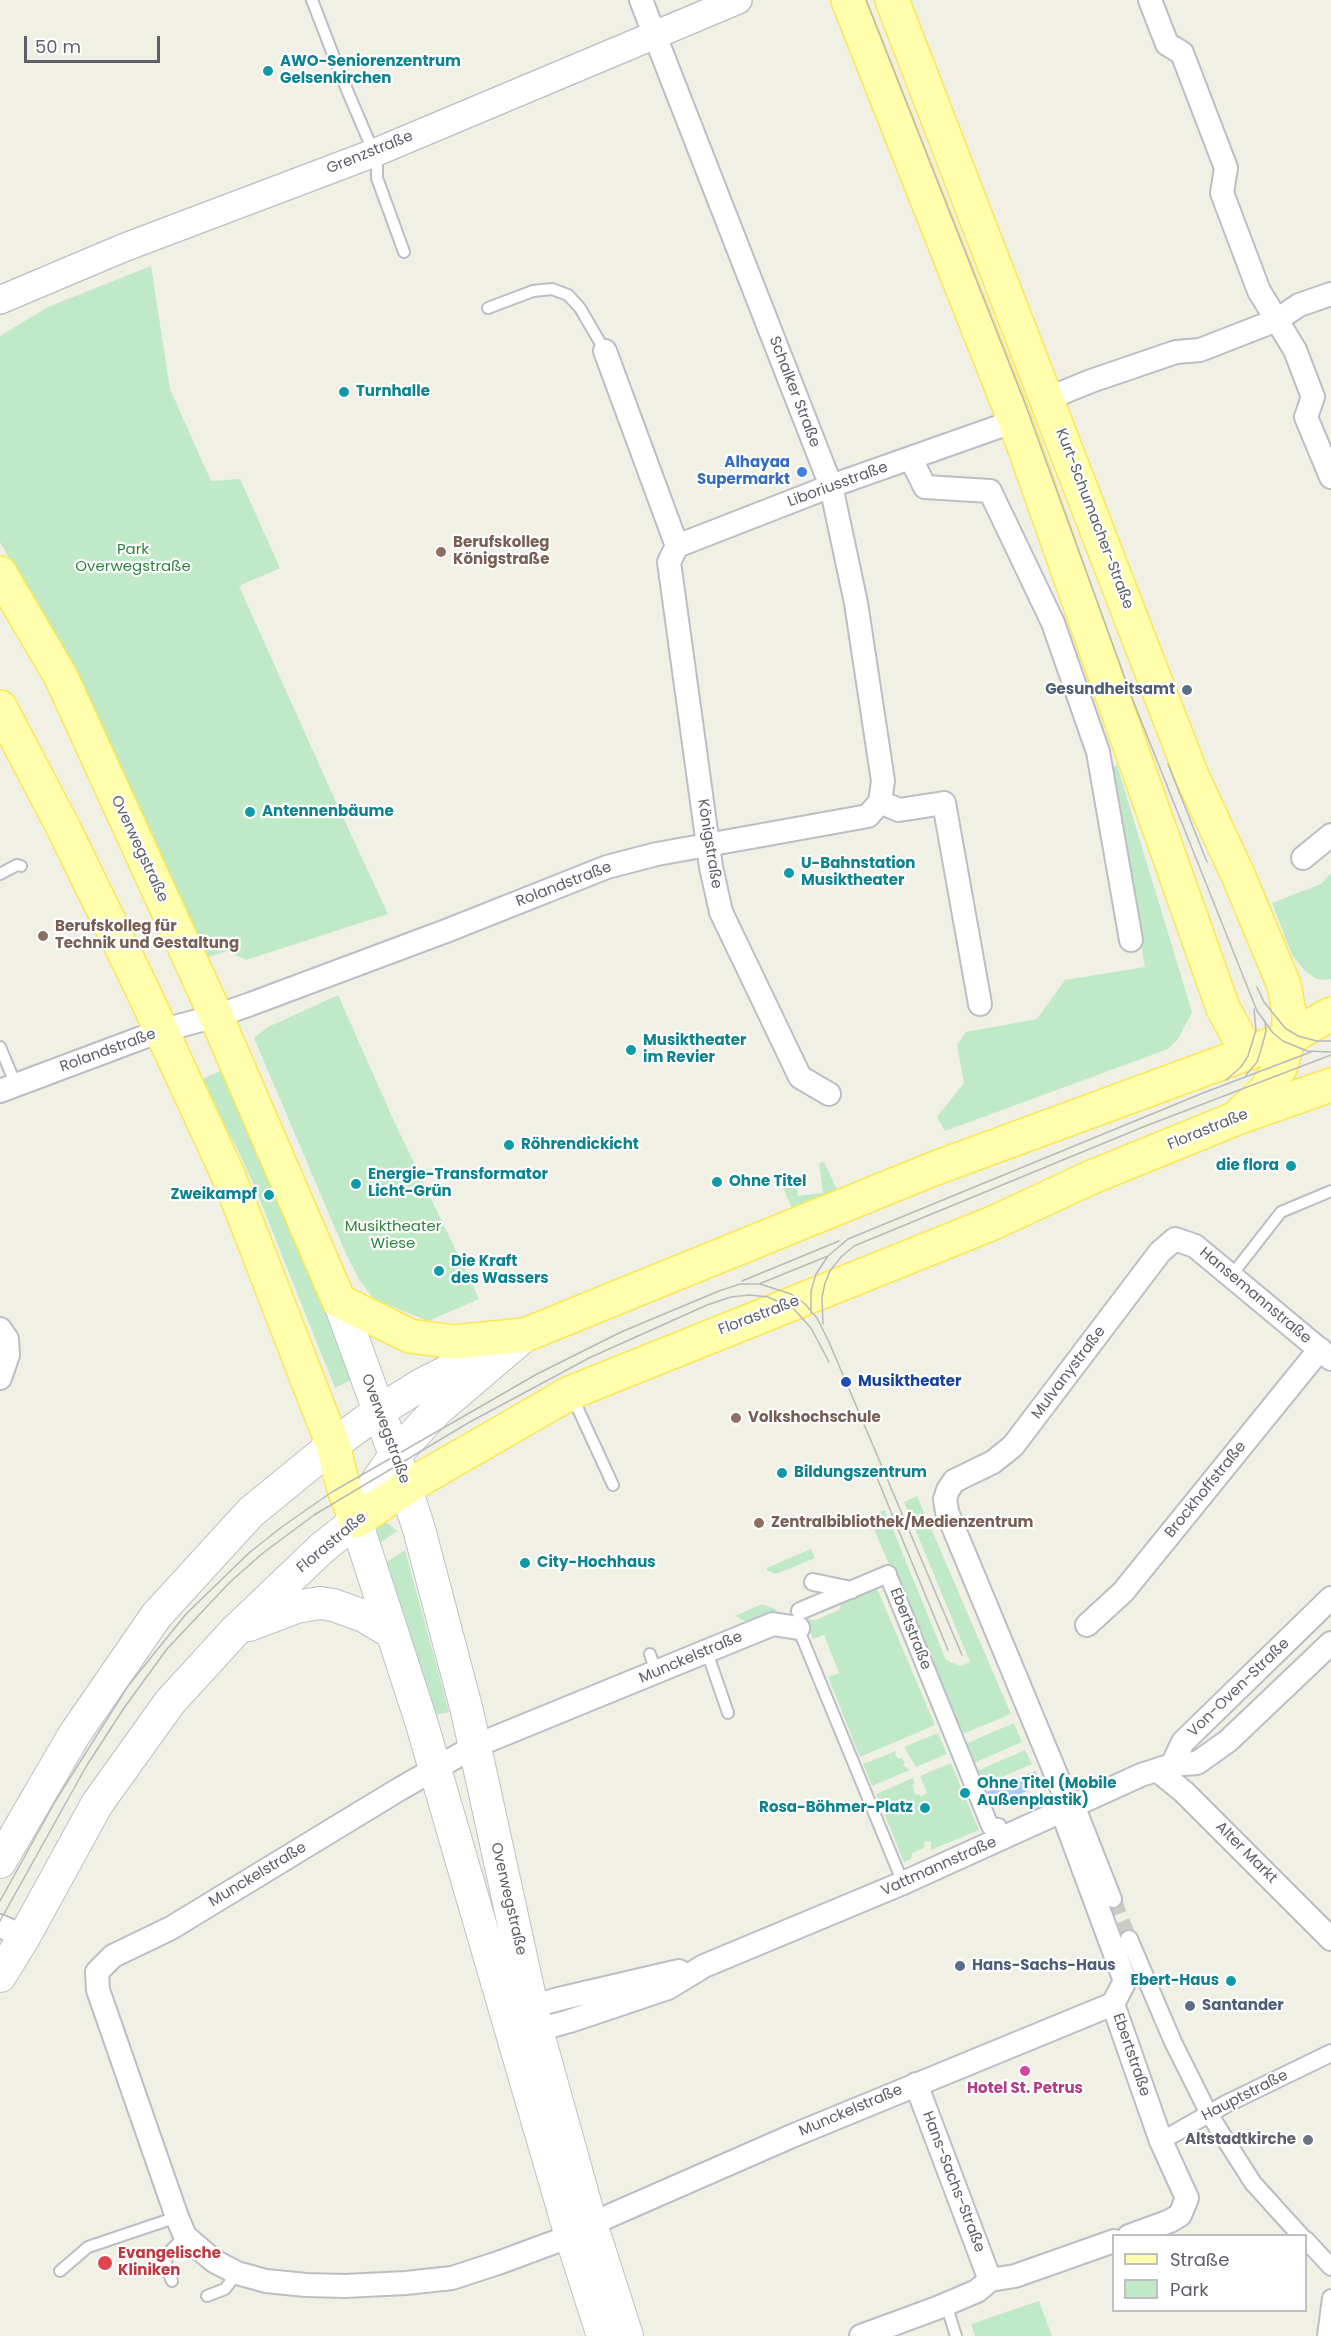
<!DOCTYPE html>
<html>
<head>
<meta charset="utf-8">
<style>
  body { margin:0 }
  #map { position:relative; width:1331px; height:2336px; overflow:hidden; background:#f0f0e5; font-family:Poppins,sans-serif }
  canvas { display:block }
  .legend { position:absolute; left:1112px; top:2234px; width:195px; height:78px; box-sizing:border-box; background:#fff; border:2px solid #bebfc2; margin:0; padding:8px 10px; list-style:none; font-size:18px; color:#5d6067 }
  .legend li { display:flex; align-items:center; gap:12px; height:30px }
  .legend b { width:30px; border:2px solid #bebfc2 }
  .scale { position:absolute; left:24px; top:36px; width:136px; height:27px; box-sizing:border-box; border:3px solid #5d6067; border-top:0; padding-left:8px; font-size:18px; line-height:21px; white-space:nowrap; color:#5d6067; -webkit-text-stroke:4px #fff; paint-order:stroke }
</style>
</head>
<body>
<div id="map">
<canvas width="1331" height="2336"></canvas>
<ul class="legend">
<li><b style="height:8px;background:#ffffac"></b>Straße</li>
<li><b style="height:16px;background:#c0eac7"></b>Park</li>
</ul>
<div class="scale">50 m</div>
</div>
<script>
const g = document.querySelector('canvas').getContext('2d');
g.lineJoin = 'round';
function fill(path, color) {
  g.fillStyle = color;
  g.fill(path, 'evenodd');
}
function toPath(rows) {
  const path = new Path2D();
  for (const r of rows) {
    path.moveTo(r[0], r[1]);
    for (let i = 2; i < r.length; i += 2) path.lineTo(r[i], r[i + 1]);
  }
  return path;
}
function stroke(path, color, width, dash) {
  g.strokeStyle = color;
  g.lineWidth = width;
  g.lineCap = dash ? 'butt' : 'round';
  g.setLineDash(dash || []);
  g.stroke(path);
}
function write(font, color, halo, rows, align = 'center') {
  g.font = font + ' Poppins,sans-serif';
  g.lineWidth = 4.5;
  g.setLineDash([]);
  g.textBaseline = 'middle';
  g.strokeStyle = halo;
  g.fillStyle = color;
  for (const [text, x, y, turn = 0] of rows) {
    g.save();
    g.translate(x, y);
    g.rotate((+turn || 0) * Math.PI / 180);
    g.textAlign = isNaN(turn) ? turn : align;
    if (halo) g.strokeText(text, 0, 0);
    g.fillText(text, 0, 0);
    g.restore();
  }
}
fill(toPath([
  [151,266,170,389,211,481,240,479,280,568,239,586,336,802,388,914,246,960,227,951,205,958,15,568,0,542,0,336,48,307],
  [1117,765,1192,1012,1178,1039,1168,1049,945,1131,937,1117,964,1083,957,1045,966,1032,1037,1019,1065,980,1145,967,1111,768],
  [1331,873,1331,979,1326,980,1317,979,1305,971,1292,955,1272,903,1321,884],
  [338,995,394,1121,479,1299,428,1321,374,1299,360,1281,346,1254,254,1038,268,1027],
  [222,1070,312,1283,342,1343,353,1379,335,1388,254,1185,237,1148,200,1080],
  [824,1162,840,1196,795,1214,782,1186,795,1175,798,1196,823,1193,819,1163],
  [917,1496,1011,1714,961,1735,869,1517,885,1510,946,1660,960,1666,970,1662,904,1502],
  [385,1523,389,1524,397,1531,377,1545,376,1530,378,1526],
  [811,1549,815,1558,776,1574,766,1570,767,1568],
  [405,1550,449,1712,435,1715,381,1566],
  [876,1586,935,1725,860,1757,828,1677,839,1673,824,1635,813,1639,804,1622,806,1619,816,1620,839,1610,843,1599],
  [762,1604,777,1610,749,1623,735,1616],
  [1014,1723,1022,1742,974,1763,965,1744],
  [938,1733,947,1754,916,1767,904,1747],
  [1025,1750,1032,1764,983,1785,977,1771],
  [896,1751,895,1755,899,1759,901,1758,905,1763,903,1765,910,1770,872,1786,863,1764],
  [951,1763,979,1830,931,1850,931,1842,925,1841,924,1848,912,1853,911,1859,904,1862,876,1794,913,1778,915,1784,912,1785,916,1795,919,1794,921,1797,927,1793,920,1776],
  [1039,2301,1052,2336,975,2336,971,2324]
]), '#c0eac7');
fill(toPath([
  [1035,1771,1041,1785,992,1806,986,1792]
]), '#a7cbff');
stroke(toPath([
  [1113,1899,1129,1939]
]), '#cbccc6', 16, [16, 8]);
const service = toPath([
  [312,0,344,83,377,160,377,178,404,252],
  [488,308,533,291,552,289,568,295,580,308,605,351],
  [0,874,17,865,21,866],
  [0,1047,16,1085],
  [1231,1276,1281,1212,1331,1191],
  [572,1396,613,1485],
  [798,1628,903,1883],
  [707,1652,728,1713],
  [650,1654,656,1672],
  [60,2271,88,2247,177,2217],
  [172,2281,165,2265,169,2252,185,2236],
  [207,2296,225,2289,237,2273],
  [946,2304,956,2336]
]);
const pedestrian = toPath([
  [890,1580,990,1826,998,1827,1002,1839],
  [813,1582,851,1590],
  [800,1611,888,1574],
  [1076,1805,1113,1899],
  [1129,1939,1173,2042,1209,2114,1253,2183,1301,2236],
  [1161,2141,1226,2104,1331,2053],
  [1306,2240,1331,2267],
  [1326,2336,1331,2298]
]);
const minor = toPath([
  [1150,0,1167,44,1182,53,1226,168,1222,193,1259,291,1295,350,1313,397,1306,417,1331,477],
  [605,351,677,546],
  [1047,399,1091,381,1176,352,1200,350,1277,320,1299,305,1331,294],
  [911,459,925,487,990,491,1053,623,1098,752,1131,940],
  [880,802,899,810,944,803,980,1004],
  [1303,858,1331,835],
  [0,1091,160,1031,216,1016,248,1005,446,931,607,867,657,854,868,816,880,802,883,781,856,603,831,486,641,0],
  [829,1094,800,1077,721,912,711,867,669,562,677,546,831,486,1015,421],
  [0,1329,7,1339,8,1355,0,1378],
  [1087,1625,1123,1592,1320,1349],
  [1172,1765,1183,1742,1331,1598],
  [1157,1770,1184,1792,1331,1939],
  [1070,1808,947,1512,945,1499,948,1490,954,1481,993,1462,1013,1446,1160,1252,1175,1239,1195,1246,1331,1359],
  [1062,1811,1125,1981,1113,2004,1161,2141,1187,2198,1180,2215,1170,2221,1129,2236],
  [0,1926,24,1937],
  [521,2015,533,2006,563,1998,679,1971],
  [523,2027,537,2030,570,2021,668,1988,704,1966,903,1883,1141,1775,1172,1765,1197,1763,1228,1741,1331,1643],
  [916,2084,990,2280],
  [591,2224,792,2136,1113,2004],
  [571,2236,498,2263,452,2278,406,2283,345,2286,306,2285,266,2281,237,2273,214,2261,185,2236,177,2217,98,1990,97,1972,113,1956,171,1928,398,1790,475,1746,773,1624,798,1628],
  [861,2336,937,2308,977,2291,990,2280,1015,2276,1114,2241]
]);
const tertiary = toPath([
  [0,300,123,248,374,153,738,0]
]);
const secondary = toPath([
  [339,1301,395,1455,419,1529,467,1711,537,2030,591,2224,627,2336],
  [356,1521,421,1721,571,2236,603,2336],
  [249,1625,296,1607,320,1603,333,1605,364,1616,391,1632],
  [0,1862,74,1735,156,1616,251,1512,333,1445,379,1411,421,1385,486,1352],
  [0,1976,24,1937,97,1804,170,1702,235,1631,322,1548,356,1521,367,1496,395,1455,437,1410,525,1335]
]);
const primary = toPath([
  [848,0,1015,421,1223,1008,1247,1052],
  [892,0,1192,776,1238,875,1284,985,1289,1012,1289,1038,1280,1068,1264,1092,1240,1114],
  [0,573,61,677,216,1016,339,1301,410,1336,454,1342,525,1335,933,1169,1289,1038,1331,1014],
  [0,707,63,827,143,991,229,1177,317,1404,333,1445,343,1486,356,1521,407,1487,570,1393,993,1223,1092,1177,1237,1118,1331,1085]
]);
stroke(service, '#bdbec5', 14);
stroke(pedestrian, '#bdbec5', 20);
stroke(minor, '#bdbec5', 26);
stroke(tertiary, '#bdbec5', 30);
stroke(secondary, '#bec0c7', 34);
stroke(primary, '#fce753', 36);
stroke(service, '#fff', 10);
stroke(pedestrian, '#fff', 16);
stroke(minor, '#fff', 22);
stroke(tertiary, '#fff', 27);
stroke(secondary, '#fff', 32);
stroke(primary, '#ffffac', 33);
stroke(toPath([
  [866,0,1026,406,1134,703,1257,1011,1273,1033,1283,1041,1307,1051,1331,1052],
  [1168,764,1207,862],
  [1257,987,1264,1002,1285,1028,1298,1036,1317,1041,1331,1041],
  [1246,1075,1257,1062,1261,1050,1266,1031,1265,1021],
  [1226,1080,1241,1067,1248,1056,1256,1030,1254,1009],
  [742,1281,839,1241],
  [759,1284,828,1256],
  [811,1313,811,1291,816,1274,828,1256,848,1239,1203,1093,1311,1052],
  [823,1324,822,1297,825,1283,830,1271,841,1257,854,1246,1143,1127,1331,1055],
  [875,1473,948,1650],
  [0,1901,56,1800,128,1686,186,1614,250,1552,283,1526,332,1492,537,1374,621,1332,719,1291,740,1284,760,1284,791,1294,805,1304,817,1318,829,1342,962,1655],
  [0,1921,87,1765,124,1708,167,1649,230,1582,263,1553,314,1515,468,1423,589,1358,707,1305,731,1297,749,1295,768,1297,793,1308,811,1328,829,1362]
]), '#b8b9ba', 1.5);
for (const [x, y, r, color] of [
  [268,71,6,"#0f9aa8"],
  [344,392,6,"#0f9aa8"],
  [802,472,6,"#3f7fe0"],
  [441,552,6,"#8d6e63"],
  [1187,690,6,"#5c6f8a"],
  [250,812,6,"#0f9aa8"],
  [789,873,6,"#0f9aa8"],
  [43,936,6,"#8d6e63"],
  [631,1050,6,"#0f9aa8"],
  [509,1145,6,"#0f9aa8"],
  [1291,1166,6,"#0f9aa8"],
  [717,1182,6,"#0f9aa8"],
  [356,1184,6,"#0f9aa8"],
  [269,1195,6,"#0f9aa8"],
  [439,1271,6,"#0f9aa8"],
  [846,1382,6,"#1a4fb4"],
  [736,1418,6,"#8d6e63"],
  [782,1473,6,"#0f9aa8"],
  [759,1523,6,"#8d6e63"],
  [525,1563,6,"#0f9aa8"],
  [965,1793,6,"#0f9aa8"],
  [925,1808,6,"#0f9aa8"],
  [960,1966,6,"#5c6f8a"],
  [1231,1981,6,"#0f9aa8"],
  [1190,2006,6,"#5c6f8a"],
  [1025,2071,6,"#d1479c"],
  [1308,2140,6,"#6b7280"],
  [105,2263,8,"#e0444e"]
]) {
  const dot = new Path2D();
  dot.arc(x, y, r, 0, 2 * Math.PI);
  g.fillStyle = color;
  g.fill(dot);
  stroke(dot, '#fff', 2);
}
write('bold 15px', '#0d838f', '#fff', [
  ["AWO-Seniorenzentrum",280,62],
  ["Gelsenkirchen",280,79],
  ["Turnhalle",356,392],
  ["Antennenbäume",262,812],
  ["U-Bahnstation",801,864],
  ["Musiktheater",801,881],
  ["Musiktheater",643,1041],
  ["im Revier",643,1058],
  ["Röhrendickicht",521,1145],
  ["die flora",1279,1166,"right"],
  ["Energie-Transformator",368,1175],
  ["Licht-Grün",368,1192],
  ["Ohne Titel",729,1182],
  ["Zweikampf",257,1195,"right"],
  ["Die Kraft",451,1262],
  ["des Wassers",451,1279],
  ["Bildungszentrum",794,1473],
  ["City-Hochhaus",537,1563],
  ["Ohne Titel (Mobile",977,1784],
  ["Außenplastik)",977,1801],
  ["Rosa-Böhmer-Platz",913,1808,"right"],
  ["Ebert-Haus",1219,1981,"right"]
], 'left');
write('15px', '#5d6067', '#fff', [
  ["Grenzstraße",370,153,-22],
  ["Schalker Straße",794,392,69],
  ["Liboriusstraße",838,485,-20],
  ["Kurt-Schumacher-Straße",1094,519,69],
  ["Königstraße",709,844,81],
  ["Overwegstraße",139,849,65],
  ["Rolandstraße",564,885,-21],
  ["Rolandstraße",108,1051,-20],
  ["Florastraße",1208,1130,-22],
  ["Hansemannstraße",1255,1296,40],
  ["Florastraße",759,1316,-21],
  ["Mulvanystraße",1069,1373,-53],
  ["Overwegstraße",385,1429,70],
  ["Brockhoffstraße",1206,1490,-51],
  ["Florastraße",332,1543,-40],
  ["Ebertstraße",910,1629,68],
  ["Munckelstraße",691,1658,-23],
  ["Von-Oven-Straße",1239,1688,-44],
  ["Alter Markt",1246,1853,45],
  ["Vattmannstraße",939,1867,-24],
  ["Munckelstraße",258,1875,-31],
  ["Overwegstraße",508,1899,77],
  ["Ebertstraße",1131,2055,71],
  ["Hauptstraße",1245,2096,-27],
  ["Munckelstraße",851,2111,-23],
  ["Hans-Sachs-Straße",953,2182,69]
]);
write('bold 15px', '#366cbe', '#fff', [
  ["Alhayaa",790,463],
  ["Supermarkt",790,480]
], 'right');
write('bold 15px', '#785e54', '#fff', [
  ["Berufskolleg",453,543],
  ["Königstraße",453,560],
  ["Berufskolleg für",55,927],
  ["Technik und Gestaltung",55,944],
  ["Volkshochschule",748,1418],
  ["Zentralbibliothek/Medienzentrum",771,1523]
], 'left');
write('15px', '#2e8440', '#fff', [
  ["Park",133,550],
  ["Overwegstraße",133,567],
  ["Musiktheater",393,1227],
  ["Wiese",393,1244]
]);
write('bold 15px', '#4e5e75', '#fff', [
  ["Gesundheitsamt",1175,690,"right"],
  ["Hans-Sachs-Haus",972,1966],
  ["Santander",1202,2006]
], 'left');
write('bold 15px', '#164399', '#fff', [
  ["Musiktheater",858,1382]
], 'left');
write('bold 15px', '#b23c85', '#fff', [
  ["Hotel St. Petrus",1025,2089]
]);
write('bold 15px', '#5b616d', '#fff', [
  ["Altstadtkirche",1296,2140]
], 'right');
write('bold 15px', '#be3a42', '#fff', [
  ["Evangelische",118,2254],
  ["Kliniken",118,2271]
], 'left');
</script>
</body>
</html>
